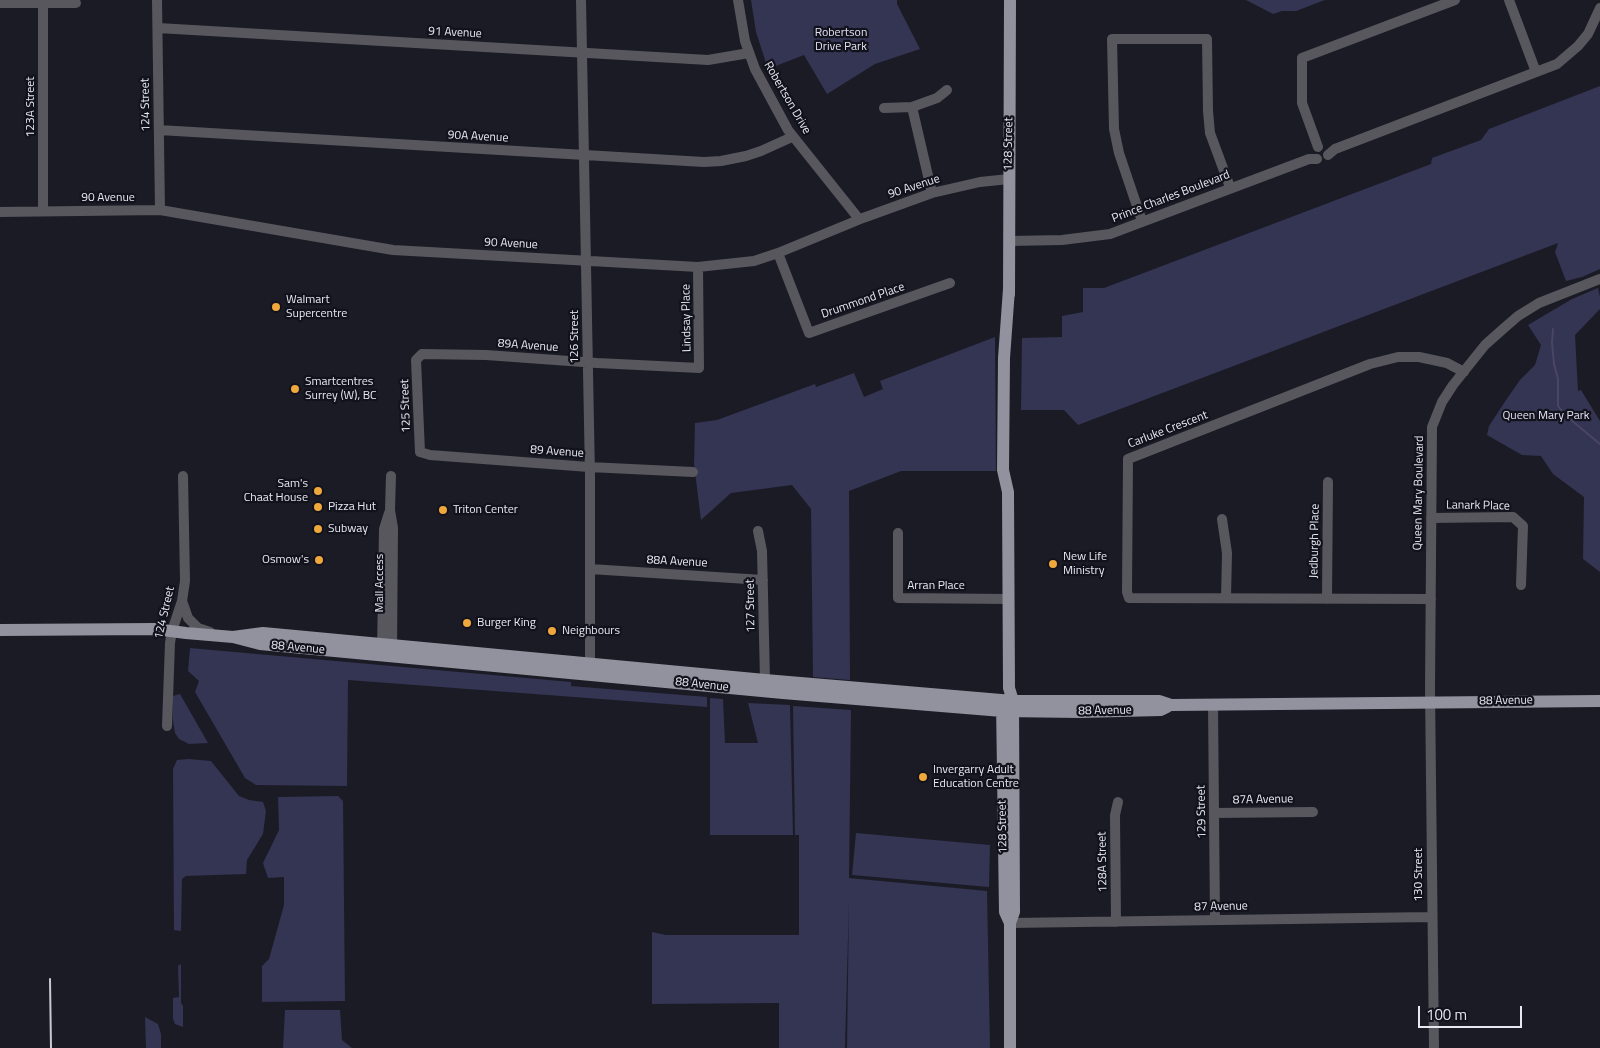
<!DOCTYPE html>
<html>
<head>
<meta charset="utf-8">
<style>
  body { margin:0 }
  #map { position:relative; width:1600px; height:1048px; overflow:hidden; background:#1b1b26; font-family:"Titillium Web",sans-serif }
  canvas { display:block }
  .scale { position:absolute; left:1418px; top:1006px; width:104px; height:22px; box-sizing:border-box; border:2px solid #e7e8f0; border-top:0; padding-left:6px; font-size:15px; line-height:18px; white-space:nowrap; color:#e7e8f0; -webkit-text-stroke:4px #12121d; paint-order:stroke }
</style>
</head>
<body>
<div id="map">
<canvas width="1600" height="1048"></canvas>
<div class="scale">100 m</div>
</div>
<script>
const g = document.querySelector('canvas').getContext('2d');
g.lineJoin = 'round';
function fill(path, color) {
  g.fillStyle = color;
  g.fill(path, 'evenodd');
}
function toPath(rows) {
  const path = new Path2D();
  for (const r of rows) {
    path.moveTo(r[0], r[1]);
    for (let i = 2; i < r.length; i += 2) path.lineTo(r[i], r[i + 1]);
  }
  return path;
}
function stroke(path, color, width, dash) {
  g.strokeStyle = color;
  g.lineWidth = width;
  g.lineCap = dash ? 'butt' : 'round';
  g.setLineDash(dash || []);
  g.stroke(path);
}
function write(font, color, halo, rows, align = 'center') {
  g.font = font + ' "Titillium Web",sans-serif';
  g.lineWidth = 4.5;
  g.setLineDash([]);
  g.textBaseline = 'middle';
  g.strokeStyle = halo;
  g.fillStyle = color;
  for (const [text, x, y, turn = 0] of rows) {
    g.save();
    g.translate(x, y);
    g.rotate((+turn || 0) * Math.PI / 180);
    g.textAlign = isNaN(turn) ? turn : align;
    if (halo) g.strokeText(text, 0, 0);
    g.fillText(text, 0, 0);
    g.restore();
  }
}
fill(toPath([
  [751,0,897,0,897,4,920,49,875,64,827,94,804,55,768,69,756,32],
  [1246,0,1325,0,1296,11,1282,11,1273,14],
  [1600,86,1600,269,1582,277,1566,281,1555,252,1558,243,1078,425,1064,410,1021,410,1022,338,1062,337,1062,316,1083,312,1083,288,1104,288,1431,164,1432,158,1481,140,1489,129],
  [1598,288,1600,297,1600,309,1575,335,1578,391,1581,390,1600,421,1600,572,1583,559,1584,497,1553,474,1541,456,1522,455,1487,435,1489,426,1506,400,1520,380,1535,365,1541,345,1528,325,1572,299],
  [995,337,996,471,901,471,849,491,850,680,813,677,811,509,792,485,731,493,701,520,694,464,695,423,717,420,815,384,816,387,854,373,864,397,883,389,880,381],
  [190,648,571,682,571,686,707,697,707,707,348,680,347,786,256,785,245,778,195,692,199,681,188,671],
  [180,694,208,743,189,744,179,739,175,733,173,721,173,696],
  [710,698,723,699,725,743,758,743,748,703,790,705,793,835,710,835],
  [793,706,851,710,849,878,987,891,990,1048,847,1048,849,902,845,1048,779,1048,779,1003,652,1004,652,932,666,935,799,935,799,835,795,835],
  [189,759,211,761,239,796,249,800,263,802,266,811,263,834,247,860,246,874,186,876,182,879,181,931,174,930,173,769,177,760],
  [338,796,343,801,345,1001,262,1002,262,966,269,959,284,905,284,877,268,878,263,863,279,830,278,797],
  [856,833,990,845,989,887,852,875],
  [181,964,181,1003,183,1006,183,1027,175,1024,173,1019,173,998,179,997,178,966],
  [285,1010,340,1010,342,1040,352,1048,283,1048],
  [145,1017,158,1024,161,1034,161,1048,146,1048]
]), '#343453');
stroke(toPath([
  [1553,329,1552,343,1554,364,1558,379,1558,406,1565,415,1600,444]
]), '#4a4662', 2);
stroke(toPath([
  [157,0,160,210],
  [581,0,590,476,590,669],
  [738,0,745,41,755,69,788,130,859,219],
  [1509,0,1536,72],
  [0,3,76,3],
  [43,3,43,211],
  [158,28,708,60,749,53],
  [912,107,932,193],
  [884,108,912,107,937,98,947,90],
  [159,130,704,162,721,161,746,156,761,151,792,137],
  [1318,147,1302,103,1302,58,1455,0],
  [1328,155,1335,149,1557,64,1578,46,1588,34,1600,8],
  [0,212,160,210,393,250,698,267,754,261,778,253,863,218,932,193,980,182,1009,179],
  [1142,221,1119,153,1114,129,1112,39,1207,39,1208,111,1210,133,1230,187],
  [1009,241,1062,240,1110,234,1309,159,1317,159],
  [778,253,809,333,950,283],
  [693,472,589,467,430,455,420,452,416,360,422,354,486,355,597,363,699,368,698,267],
  [391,476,390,510,393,528,392,652],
  [1431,518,1513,517,1523,526,1521,585],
  [1222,519,1227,553,1226,598],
  [758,531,762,551,765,680],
  [898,533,898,598,1008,599],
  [590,569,763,580],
  [1327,599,1328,482],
  [1431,599,1129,598,1127,592,1128,459,1370,364,1398,357,1419,357,1447,363,1464,372],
  [182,601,188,618,198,628,210,632],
  [382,651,384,529,389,513],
  [1213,705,1215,920],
  [167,726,170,643,172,631,182,601,185,581,183,476],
  [1214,813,1313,812],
  [1116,922,1115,815,1118,802],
  [1010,923,1431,917],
  [1434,1048,1430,689,1432,427,1442,402,1453,385,1485,345,1503,329,1518,316,1539,303,1600,279]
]), '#57575d', 10);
stroke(toPath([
  [1009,289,1004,358,1003,470,1008,492,1009,688,1013,701,1014,912,1010,923,1010,1048],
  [1009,295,1010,0],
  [0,630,155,629,186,633,233,637,260,644,783,693,1002,711,1080,712,1161,710,1167,707],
  [233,637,263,633,765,680,1013,701,1159,701,1171,705,1600,701],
  [1002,702,1005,912,1010,923]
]), '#92929e', 12);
stroke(toPath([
  [50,979,51,1048]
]), '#c8c9d2', 2);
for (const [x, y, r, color] of [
  [276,307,5,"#eea83c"],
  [295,389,5,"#eea83c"],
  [318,491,5,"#eea83c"],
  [318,507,5,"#eea83c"],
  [443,510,5,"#eea83c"],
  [318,529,5,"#eea83c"],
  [319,560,5,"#eea83c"],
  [1053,564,5,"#eea83c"],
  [467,623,5,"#eea83c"],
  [552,631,5,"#eea83c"],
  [923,777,5,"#eea83c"]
]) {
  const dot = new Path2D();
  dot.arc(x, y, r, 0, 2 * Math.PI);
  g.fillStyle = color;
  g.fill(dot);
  stroke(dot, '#12121d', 2);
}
write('12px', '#e7e8f0', '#12121d', [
  ["91 Avenue",455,33,3],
  ["Robertson Drive",787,98,60],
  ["124 Street",146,105,-91],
  ["123A Street",31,107,-90],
  ["90A Avenue",478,137,3],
  ["128 Street",1009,144,-89],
  ["90 Avenue",914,187,-18],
  ["Prince Charles Boulevard",1171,197,-21],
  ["90 Avenue",108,198],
  ["90 Avenue",511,244,3],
  ["Drummond Place",863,301,-19],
  ["Lindsay Place",687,318,-91],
  ["126 Street",575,337,-90],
  ["89A Avenue",528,346,4],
  ["125 Street",406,406,-92],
  ["Carluke Crescent",1168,430,-21],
  ["89 Avenue",557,452,4],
  ["Queen Mary Boulevard",1419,493,-89],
  ["Lanark Place",1478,506,1],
  ["Jedburgh Place",1315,541,-89],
  ["88A Avenue",677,562,3],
  ["Mall Access",380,583,-90],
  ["Arran Place",936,586],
  ["127 Street",751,606,-91],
  ["124 Street",165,613,-77],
  ["88 Avenue",298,648,5],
  ["88 Avenue",702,685,6],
  ["88 Avenue",1506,701,-1],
  ["88 Avenue",1105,711,-1],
  ["87A Avenue",1263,800,-1],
  ["129 Street",1202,812,-91],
  ["128 Street",1003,827,-91],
  ["128A Street",1103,862,-91],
  ["130 Street",1419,875,-90],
  ["87 Avenue",1221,907,-1]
]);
write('12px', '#e1e1f2', '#12121d', [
  ["Robertson",841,33],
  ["Drive Park",841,47],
  ["Queen Mary Park",1546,416]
]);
write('12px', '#e7e8f0', '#12121d', [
  ["Walmart",286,300],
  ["Supercentre",286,314],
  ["Smartcentres",305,382],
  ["Surrey (W), BC",305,396],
  ["Sam's",308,484,"right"],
  ["Chaat House",308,498,"right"],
  ["Pizza Hut",328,507],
  ["Triton Center",453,510],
  ["Subway",328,529],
  ["New Life",1063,557],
  ["Ministry",1063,571],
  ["Osmow's",309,560,"right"],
  ["Burger King",477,623],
  ["Neighbours",562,631],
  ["Invergarry Adult",933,770],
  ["Education Centre",933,784]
], 'left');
</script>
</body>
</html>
